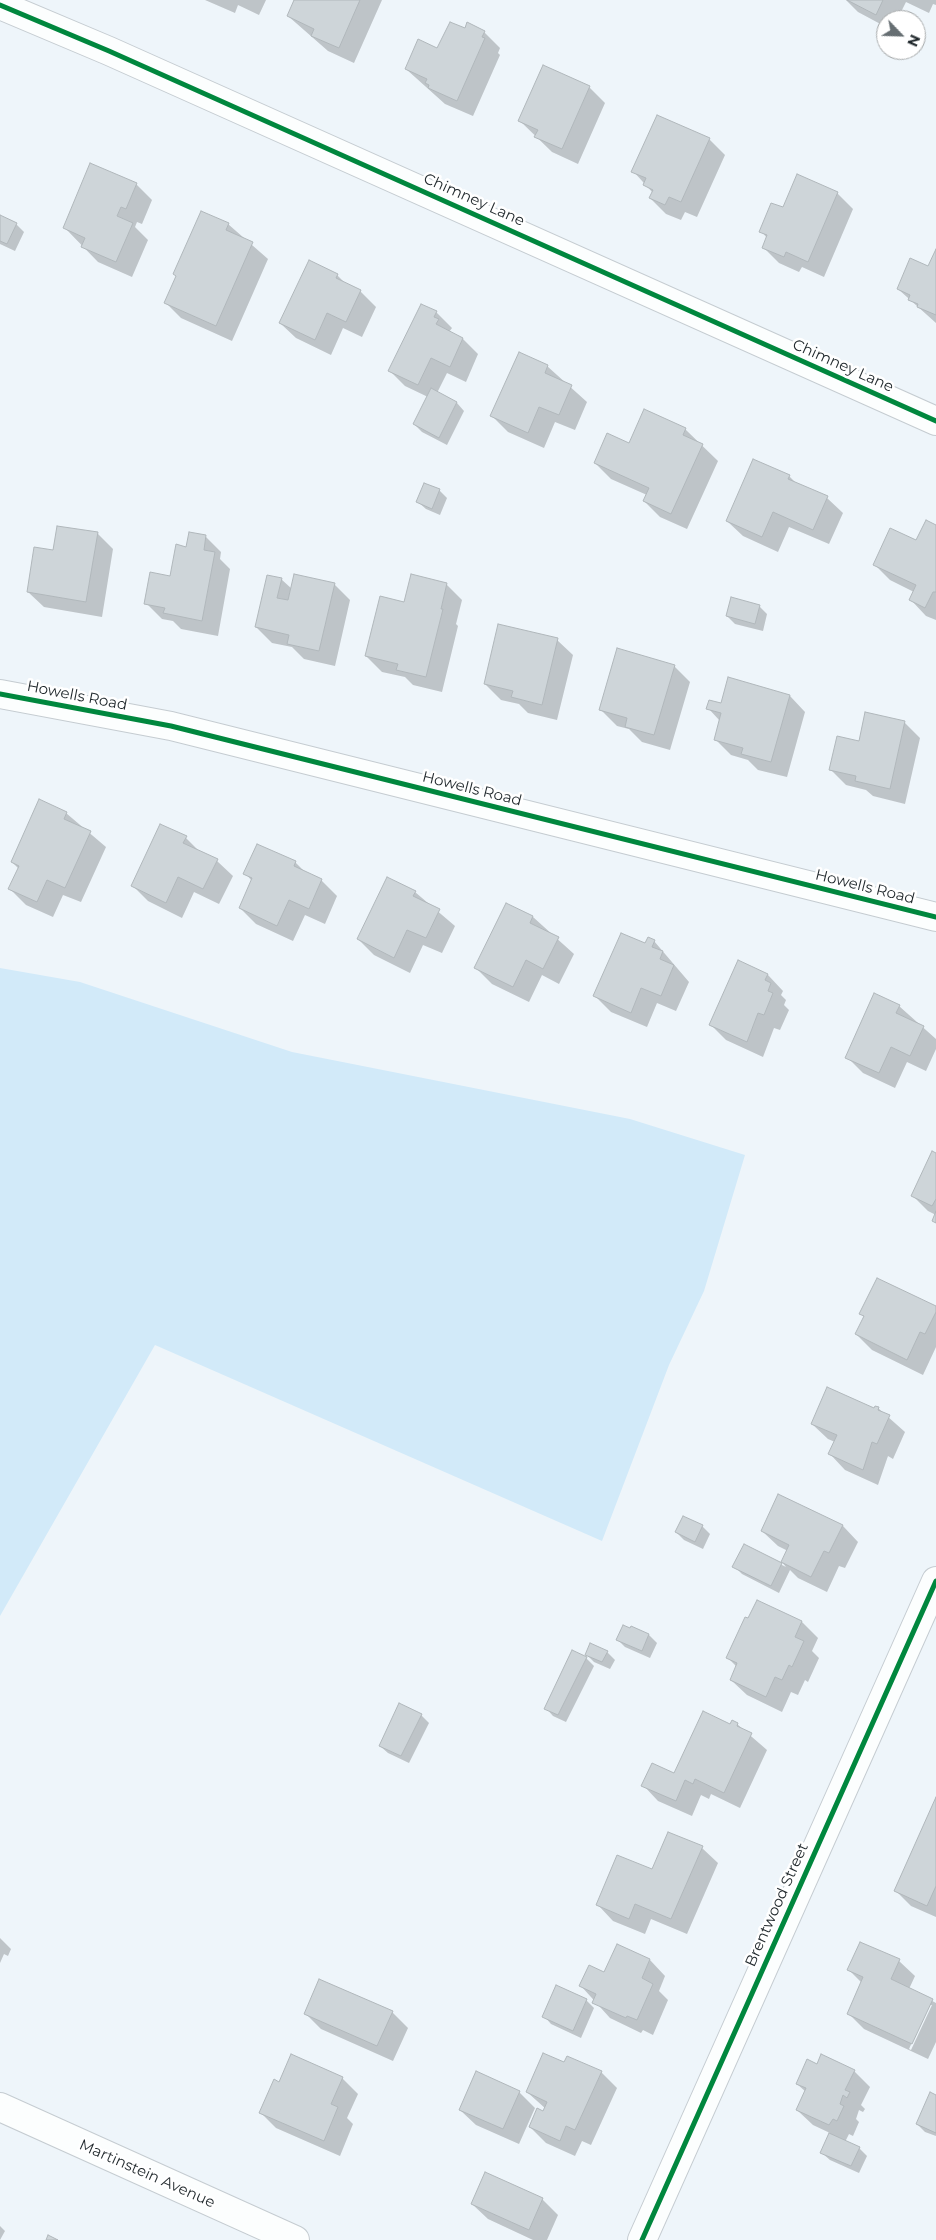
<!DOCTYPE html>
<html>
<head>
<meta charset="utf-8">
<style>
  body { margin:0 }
  #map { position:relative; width:936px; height:2240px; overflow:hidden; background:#eef5fa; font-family:Montserrat,sans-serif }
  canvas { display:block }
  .north { position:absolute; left:876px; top:10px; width:50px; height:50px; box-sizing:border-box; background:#fff; border:1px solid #a5a8a9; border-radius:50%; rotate:114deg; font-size:14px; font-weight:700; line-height:20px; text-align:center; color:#1d2529 }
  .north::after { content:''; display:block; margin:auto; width:18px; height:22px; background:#666e72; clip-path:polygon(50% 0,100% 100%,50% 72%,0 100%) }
</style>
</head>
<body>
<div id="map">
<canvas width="936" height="2240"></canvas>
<div class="north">N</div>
</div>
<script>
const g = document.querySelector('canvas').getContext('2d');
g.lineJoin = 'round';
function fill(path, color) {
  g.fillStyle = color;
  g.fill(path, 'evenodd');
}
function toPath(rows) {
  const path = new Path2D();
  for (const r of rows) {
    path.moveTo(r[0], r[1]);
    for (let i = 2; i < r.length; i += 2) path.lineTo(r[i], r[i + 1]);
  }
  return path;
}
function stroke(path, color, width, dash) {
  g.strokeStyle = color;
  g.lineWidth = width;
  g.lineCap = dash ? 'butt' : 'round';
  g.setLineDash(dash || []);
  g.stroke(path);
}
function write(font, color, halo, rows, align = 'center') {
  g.font = font + ' Montserrat,sans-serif';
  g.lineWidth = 5;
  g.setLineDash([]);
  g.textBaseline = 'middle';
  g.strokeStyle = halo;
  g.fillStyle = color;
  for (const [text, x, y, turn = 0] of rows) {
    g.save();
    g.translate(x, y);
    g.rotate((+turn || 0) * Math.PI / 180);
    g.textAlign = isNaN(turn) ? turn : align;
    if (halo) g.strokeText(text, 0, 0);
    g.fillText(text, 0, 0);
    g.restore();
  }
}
fill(toPath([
  [0,968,80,982,292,1052,630,1119,745,1155,704,1291,669,1365,602,1541,155,1345,0,1616]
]), '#d2eaf9');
fill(toPath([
  [205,0,266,0,259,15,238,5,235,13],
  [295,0,382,0,354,63,328,51,288,16],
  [846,0,936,0,936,5,933,4,929,13,906,2,897,20,886,20,886,27,858,12],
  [465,30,484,32,500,48,498,53,500,55,473,116,445,104,406,69],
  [589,87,605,103,578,164,552,152,519,120],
  [709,139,725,155,697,217,685,212,681,220,666,214,650,198,653,193,633,171],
  [797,176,837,193,853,209,824,277,802,267,799,272,779,263,763,247,767,238,761,231,783,209],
  [136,184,152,200,142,224,137,222,135,227,148,240,132,277,98,262,65,228],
  [0,217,16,224,24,232,15,251,0,244],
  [228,224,268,259,232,341,181,318,165,302],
  [936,252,936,323,898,289,929,268],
  [337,275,347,285,360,291,376,307,362,337,343,328,331,355,296,338,280,323],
  [436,312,452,328,449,332,463,339,478,354,466,382,447,373,437,393,457,403,464,411,447,445,422,432,414,424,428,397,405,386,390,371],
  [520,354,547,366,587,402,575,430,555,422,544,448,508,432,492,416],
  [685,429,718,461,687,529,660,517,644,501,647,495,611,479,595,463,630,445],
  [789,476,798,485,827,498,843,513,829,544,789,527,778,552,743,536,727,521],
  [439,490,447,498,440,515,426,509,418,502],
  [936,526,936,620,926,616,911,600,914,592,890,580,874,564,917,542],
  [97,533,113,549,102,617,44,607,28,592,55,551],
  [206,537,221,552,220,559,230,569,218,636,181,629,173,621,162,619,146,603,171,578,187,548],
  [281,579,292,589,334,584,350,600,335,666,304,659,292,647,272,643,256,627],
  [446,584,462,600,456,624,458,626,442,692,413,685,405,677,382,672,366,656,405,603],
  [731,599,760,607,767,614,763,631,735,624,727,616],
  [557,640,573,655,557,720,528,713,519,704,501,700,485,684],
  [674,666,690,682,670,750,642,742,629,729,617,726,601,710],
  [790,696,805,712,787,777,758,770,748,760,731,755,715,739,720,721,708,708,722,704],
  [905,723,920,738,905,804,873,796,866,790,846,785,830,769,860,743],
  [66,813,106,847,81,902,63,895,53,917,26,905,10,889,19,869,12,862],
  [186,838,201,853,217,861,233,876,219,904,194,892,182,918,148,901,132,885],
  [295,862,306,873,321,880,337,896,325,924,305,915,293,941,256,924,240,908,252,881,245,873],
  [415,892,455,926,442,953,423,945,410,973,374,955,358,939],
  [506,905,533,917,574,954,559,984,542,975,529,1002,492,984,476,968],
  [654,941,689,982,676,1011,657,1003,647,1027,611,1012,595,996,646,944],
  [739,962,768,975,783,991,781,995,786,1000,784,1005,789,1010,780,1030,774,1028,763,1057,726,1040,710,1024],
  [899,1006,936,1039,936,1049,926,1071,907,1062,895,1088,863,1073,847,1057],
  [936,1154,936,1223,933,1220,936,1215,928,1211,913,1196],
  [936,1308,936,1347,923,1375,872,1350,856,1334,864,1317,861,1313],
  [878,1408,905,1432,893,1459,888,1456,878,1485,845,1470,830,1454,835,1442,828,1439,812,1424],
  [702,1526,710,1534,703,1549,684,1540,676,1532],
  [843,1526,858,1542,845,1568,839,1566,827,1592,798,1578,790,1570,779,1593,742,1574,734,1566,744,1546,786,1567,782,1562,788,1551,778,1546,762,1531],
  [758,1602,802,1622,818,1638,812,1651,819,1658,808,1682,805,1680,798,1695,791,1692,782,1712,747,1695,731,1680,737,1667,728,1658],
  [632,1628,649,1635,657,1643,650,1658,625,1647,618,1640],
  [607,1652,615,1660,610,1669,594,1662,586,1654],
  [586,1658,594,1666,566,1722,553,1716,546,1708],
  [421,1715,429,1723,409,1763,388,1753,380,1746],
  [737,1724,767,1750,740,1808,711,1794,709,1799,701,1795,692,1816,658,1801,643,1785,675,1774],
  [936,1800,936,1917,911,1906,895,1890],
  [702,1848,718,1863,687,1934,651,1919,645,1934,613,1921,598,1905],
  [0,1938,11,1949,8,1956,4,1954,0,1963],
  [618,1946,650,1960,665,1976,659,1991,668,2000,653,2035,643,2030,641,2033,610,2018,581,1986,605,1974],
  [899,1961,915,1976,909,1989,936,2003,936,2042,928,2059,864,2029,848,2013,862,1983,849,1970],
  [929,2005,932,2005,911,2050,909,2049],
  [586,2000,594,2008,581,2038,551,2024,544,2016],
  [392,2012,408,2028,393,2061,321,2029,306,2014],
  [565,2064,601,2072,617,2088,591,2145,582,2141,575,2156,546,2143,530,2127,546,2109,527,2092],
  [818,2065,854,2071,870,2087,861,2105,865,2109,863,2112,859,2110,856,2119,859,2122,853,2136,849,2134,845,2142,859,2148,867,2156,859,2173,830,2160,822,2153,830,2133,813,2125,797,2110,806,2092,797,2084],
  [342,2078,358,2094,347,2118,353,2124,340,2156,276,2128,260,2112,279,2083],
  [519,2092,535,2108,519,2144,476,2125,460,2110],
  [936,2096,936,2136,925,2132,917,2124],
  [542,2199,558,2215,547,2240,533,2240,488,2219,472,2204],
  [0,2226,5,2231,0,2240]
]), '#0003');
const building = toPath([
  [294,0,360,0,339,48,311,36,314,29,287,16,294,0],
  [847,0,883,0,876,15,847,0],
  [450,22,465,28,467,22,485,31,482,37,485,38,457,101,428,88,429,85,425,83,427,79,405,69,418,39,437,48,450,22],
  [543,65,590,86,562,149,534,137,538,130,518,121,543,65],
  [657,115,710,138,681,202,669,197,665,205,649,198,653,190,643,185,646,178,631,172,657,115],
  [90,163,137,183,126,209,121,207,117,216,133,223,116,262,81,247,85,238,63,228,90,163],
  [797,174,838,192,808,262,786,252,784,257,762,248,767,235,759,232,771,203,783,207,797,174],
  [201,211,229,223,226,230,253,242,216,326,164,303,176,276,173,274,201,211],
  [0,215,17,223,7,244,0,241,0,215],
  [936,249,936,315,917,307,918,304,908,300,910,295,897,289,910,258,928,266,936,249],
  [309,260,338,274,336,278,361,290,346,322,327,313,315,340,279,323,309,260],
  [421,304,437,311,434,317,439,319,436,324,463,338,450,367,431,358,418,385,388,371,421,304],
  [519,352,548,365,545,373,572,385,559,415,539,407,528,433,490,416,519,352],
  [431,388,457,402,439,438,413,424,431,388],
  [644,409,686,428,683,435,703,444,671,514,643,501,649,488,594,463,607,433,629,443,644,409],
  [753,459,790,475,788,479,828,496,813,530,773,512,762,537,726,521,753,459],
  [424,483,440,489,432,509,416,502,424,483],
  [926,520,936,525,936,592,933,592,925,608,909,600,916,585,873,565,890,528,916,540,926,520],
  [57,526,98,532,86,602,27,592,34,547,53,550,57,526],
  [189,532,206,535,204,550,215,552,202,621,163,613,165,608,144,604,150,572,170,576,176,544,186,547,189,532],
  [294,574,335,583,319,651,287,644,289,635,255,627,267,575,282,578,277,598,288,600,294,574],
  [411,574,447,583,441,609,443,609,426,677,396,670,398,664,365,656,380,596,404,602,411,574],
  [731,597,760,605,755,624,726,616,731,597],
  [498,624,558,638,542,705,511,697,513,691,484,684,498,624],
  [617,648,675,665,654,735,625,727,627,718,599,710,617,648],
  [728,677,790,695,771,762,741,754,743,748,714,740,721,713,706,709,709,700,721,703,728,677],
  [865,712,905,721,890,789,855,781,856,776,829,770,837,736,859,741,865,712],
  [39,799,67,812,64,819,91,831,65,888,47,880,37,902,8,889,19,866,11,862,39,799],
  [160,824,187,836,183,843,218,859,203,889,178,877,166,903,131,886,160,824],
  [257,844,296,861,294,866,322,879,309,909,289,900,277,926,239,908,252,878,243,874,257,844],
  [387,877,416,891,413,896,440,909,426,938,407,930,394,958,357,939,387,877],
  [506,903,533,916,530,923,559,937,543,969,526,960,513,987,474,968,506,903],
  [621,933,645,943,648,937,655,940,652,947,663,951,660,959,674,965,661,996,641,988,631,1013,593,996,621,933],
  [738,960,768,974,765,980,771,983,768,991,773,993,764,1015,758,1013,747,1042,709,1025,738,960],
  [874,993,900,1005,896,1013,924,1026,910,1056,891,1047,879,1073,845,1058,874,993],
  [932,1151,936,1153,936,1199,932,1206,911,1196,932,1151],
  [936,1211,936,1223,932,1221,936,1211],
  [877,1278,936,1306,936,1312,925,1334,920,1332,907,1360,855,1334,864,1316,859,1314,877,1278],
  [827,1387,874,1408,875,1406,879,1407,878,1410,890,1415,877,1444,872,1442,863,1470,828,1454,837,1435,811,1424,827,1387],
  [778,1494,843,1525,829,1553,824,1551,811,1577,781,1562,789,1545,761,1531,778,1494],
  [683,1516,703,1525,695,1542,675,1532,683,1516],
  [744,1544,782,1563,771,1586,732,1567,744,1544],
  [757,1600,802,1621,795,1637,804,1641,792,1667,789,1665,782,1680,775,1677,766,1697,730,1680,737,1663,726,1658,745,1617,748,1618,757,1600],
  [623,1625,630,1628,631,1626,649,1634,642,1651,616,1640,623,1625],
  [590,1643,608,1651,602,1662,585,1655,590,1643],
  [572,1650,587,1657,558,1715,544,1709,572,1650],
  [399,1703,422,1714,401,1756,379,1746,399,1703],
  [703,1711,730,1724,732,1720,738,1723,737,1726,752,1733,724,1793,695,1779,693,1784,685,1780,676,1801,641,1786,652,1763,674,1773,703,1711],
  [936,1797,936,1886,927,1906,894,1891,936,1797],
  [668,1832,703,1846,671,1919,635,1904,629,1919,596,1905,617,1855,652,1869,668,1832],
  [860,1942,900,1959,891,1979,933,1999,912,2044,847,2014,863,1977,847,1970,860,1942],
  [617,1944,650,1959,642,1978,653,1984,637,2020,627,2016,626,2018,592,2003,596,1994,579,1986,589,1965,604,1972,617,1944],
  [319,1979,393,2011,377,2046,304,2014,319,1979],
  [556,1985,587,1999,573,2031,542,2017,556,1985],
  [543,2053,564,2062,567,2056,602,2071,575,2130,566,2126,560,2141,529,2127,537,2108,543,2111,547,2102,526,2092,543,2053],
  [291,2054,343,2077,331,2104,338,2107,324,2141,259,2113,274,2079,279,2082,291,2054],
  [821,2054,855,2070,845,2090,850,2092,847,2098,843,2095,840,2104,844,2106,837,2121,833,2119,829,2125,796,2110,806,2088,796,2084,807,2059,817,2064,821,2054],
  [476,2071,520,2091,503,2129,459,2110,476,2071],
  [930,2092,936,2095,936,2133,916,2124,930,2092],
  [829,2133,860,2147,851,2166,820,2153,829,2133],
  [485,2172,543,2198,529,2230,471,2204,485,2172],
  [48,2235,58,2240,46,2240,48,2235]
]);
fill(building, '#ced5d9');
stroke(building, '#b0b7bb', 1);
const street = toPath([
  [0,5,109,51,936,421],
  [0,2107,295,2240],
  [642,2240,936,1581]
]);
const secondary = toPath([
  [0,694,171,726,936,917]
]);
stroke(street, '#c5ccd1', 30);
stroke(secondary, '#c5ccd1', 30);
stroke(street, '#fcfefe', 28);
stroke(secondary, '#fcfefe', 28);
stroke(toPath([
  [0,5,109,51,936,421],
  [0,694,171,726,936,917],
  [642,2240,936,1581]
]), '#00873e', 5);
write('15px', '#1d2529', '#fff', [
  ["Chimney Lane",474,200,24],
  ["Chimney Lane",843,366,24],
  ["Howells Road",77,696,11],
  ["Howells Road",472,789,14],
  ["Howells Road",865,887,14],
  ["Brentwood Street",777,1905,-66],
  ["Martinstein Avenue",147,2174,24]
]);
</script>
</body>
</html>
